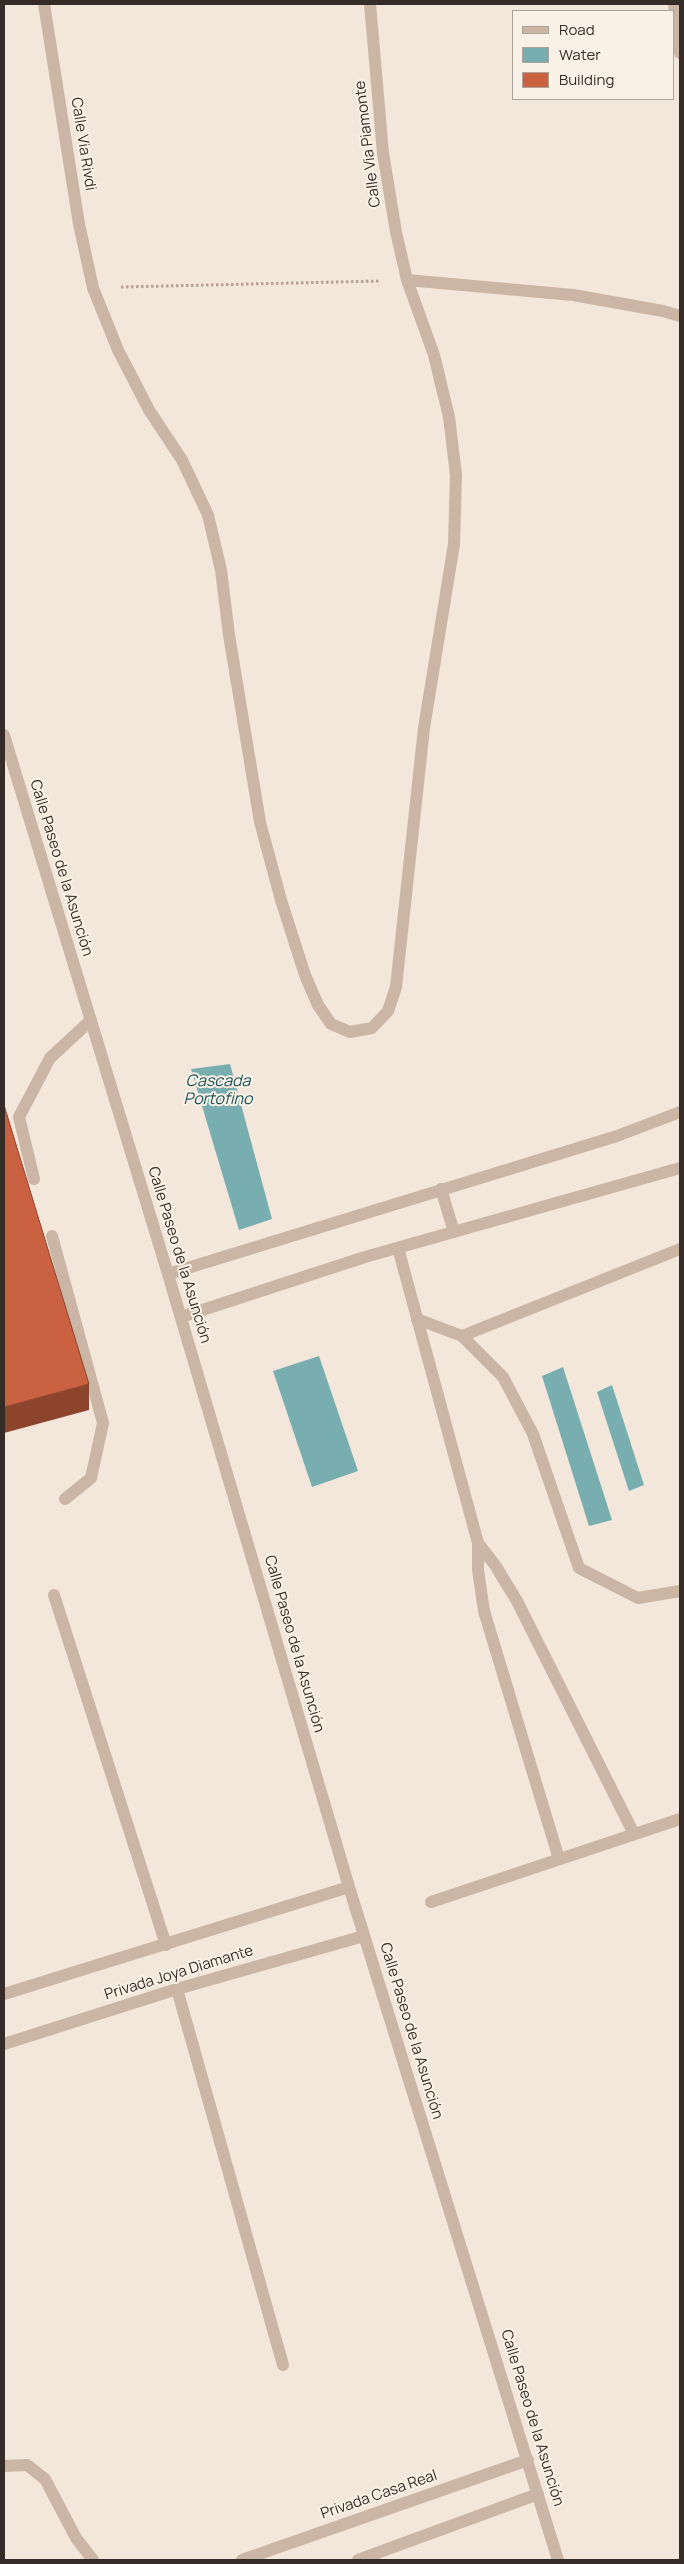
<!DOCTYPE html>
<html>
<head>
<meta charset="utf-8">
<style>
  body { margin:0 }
  #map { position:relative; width:684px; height:2564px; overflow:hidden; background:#f2e7da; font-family:Manrope,sans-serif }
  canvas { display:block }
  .frame { position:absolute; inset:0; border:5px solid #362c27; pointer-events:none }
  .legend { position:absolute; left:512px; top:10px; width:162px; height:90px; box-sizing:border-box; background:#faf1e6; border:1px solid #aca29a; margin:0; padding:6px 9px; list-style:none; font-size:15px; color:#362c27 }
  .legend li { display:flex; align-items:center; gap:10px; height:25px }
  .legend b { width:25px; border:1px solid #aca29a }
</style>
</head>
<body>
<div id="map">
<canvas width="684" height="2564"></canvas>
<div class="frame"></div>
<ul class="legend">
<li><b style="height:6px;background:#cbb6a5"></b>Road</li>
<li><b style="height:14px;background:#78aeb0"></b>Water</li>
<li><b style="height:14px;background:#ca6140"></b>Building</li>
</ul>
</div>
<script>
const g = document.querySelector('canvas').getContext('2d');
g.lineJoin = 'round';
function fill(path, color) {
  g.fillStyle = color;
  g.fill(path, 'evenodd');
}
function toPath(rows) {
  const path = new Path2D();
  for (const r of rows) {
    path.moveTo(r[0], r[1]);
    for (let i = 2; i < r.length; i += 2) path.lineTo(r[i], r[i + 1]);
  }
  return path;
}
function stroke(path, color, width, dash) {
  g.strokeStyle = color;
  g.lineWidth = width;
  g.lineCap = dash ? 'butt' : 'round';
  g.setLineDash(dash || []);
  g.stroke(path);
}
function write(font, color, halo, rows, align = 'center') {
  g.font = font + ' Manrope,sans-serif';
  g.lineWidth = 4;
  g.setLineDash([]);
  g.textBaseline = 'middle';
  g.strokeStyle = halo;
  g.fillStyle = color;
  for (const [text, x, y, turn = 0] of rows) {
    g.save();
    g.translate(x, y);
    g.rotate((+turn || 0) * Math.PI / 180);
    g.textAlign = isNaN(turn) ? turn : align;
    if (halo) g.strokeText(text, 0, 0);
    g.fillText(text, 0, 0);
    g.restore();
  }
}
fill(toPath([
  [230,1064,272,1219,239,1230,191,1069],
  [319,1356,358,1471,312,1487,273,1371],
  [563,1367,612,1520,589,1526,542,1376],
  [612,1385,644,1485,629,1491,597,1392]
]), '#78aeb0');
stroke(toPath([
  [121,287,380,281]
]), '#b7a090', 3, [2.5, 2.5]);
stroke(toPath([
  [34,1179,19,1117,50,1058,91,1020],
  [52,1236,103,1423,91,1478,65,1499],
  [417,1319,462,1336,503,1377,533,1434,579,1568,638,1598,680,1591],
  [462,1336,680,1249]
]), '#cbb6a5', 12);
stroke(toPath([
  [44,4,79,224,93,288,118,350,149,410,182,460,208,515,221,570,229,635,260,822,281,900,305,975,318,1005,331,1024,350,1032,372,1028,388,1011,396,987,424,728,454,544,456,475,449,417,434,355,407,280,396,232,383,153,370,4],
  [674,4,680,53],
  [407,280,573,295,663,311,680,316],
  [4,735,168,1274,349,1887,558,2560],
  [441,1189,454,1232],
  [398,1248,478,1543,478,1570,484,1611,559,1859],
  [168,1274,617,1136,680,1112],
  [181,1317,365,1257,680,1168],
  [478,1543,495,1565,517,1601,634,1834],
  [54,1595,166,1945],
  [431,1902,680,1819],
  [177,1989,283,2365],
  [4,1994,349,1887],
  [4,2044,177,1989,364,1936],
  [4,2466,27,2465,45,2479,76,2538,93,2560],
  [242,2560,528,2460],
  [358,2560,538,2494]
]), '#cbb6a5', 12);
fill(toPath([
  [89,1384,89,1410,4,1433,4,1407]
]), '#8d442d');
const building = toPath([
  [4,1105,89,1384,4,1407,4,1105]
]);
fill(building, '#ca6140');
stroke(building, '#8d442d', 1);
write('15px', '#362c27', '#faf1e6', [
  ["Calle Via Rivdi",83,144,81],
  ["Calle Via Piamonte",368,144,-97],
  ["Calle Paseo de la Asunción",61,868,73],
  ["Calle Paseo de la Asunción",179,1255,73],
  ["Calle Paseo de la Asunción",294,1644,74],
  ["Privada Joya Diamante",179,1973,-17],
  ["Calle Paseo de la Asunción",411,2031,73],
  ["Calle Paseo de la Asunción",532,2418,73],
  ["Privada Casa Real",379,2495,-19]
]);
write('italic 16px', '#1b5559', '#faf1e6', [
  ["Cascada",218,1082],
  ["Portofino",218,1100]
]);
</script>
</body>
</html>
